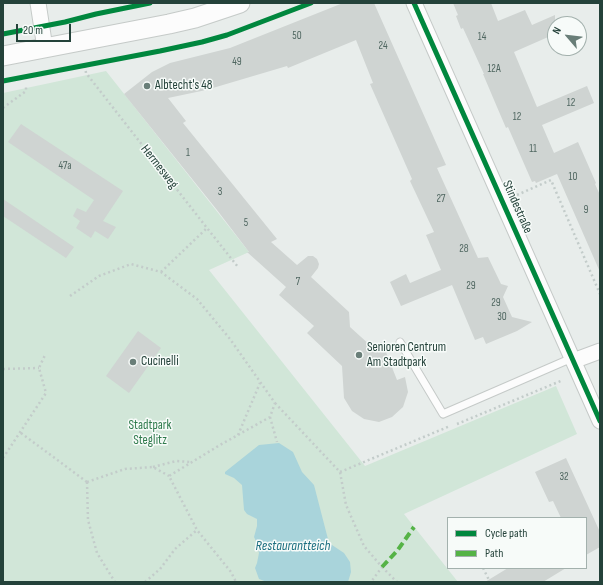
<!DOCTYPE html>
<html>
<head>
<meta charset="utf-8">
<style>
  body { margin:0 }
  #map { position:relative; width:603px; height:585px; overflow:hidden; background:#e8edeb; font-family:"Sofia Sans Condensed",sans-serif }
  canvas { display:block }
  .frame { position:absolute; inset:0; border:4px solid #24423a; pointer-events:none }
  .legend { position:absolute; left:447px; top:517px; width:140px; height:52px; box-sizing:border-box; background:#f7fbf9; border:1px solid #a3b1ad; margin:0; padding:5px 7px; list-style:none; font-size:12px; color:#24423a }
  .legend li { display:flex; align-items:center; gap:8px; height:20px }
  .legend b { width:20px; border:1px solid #a3b1ad }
  .north { position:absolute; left:547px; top:16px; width:40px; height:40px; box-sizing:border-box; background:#f7fbf9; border:1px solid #a3b1ad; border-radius:50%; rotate:298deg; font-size:11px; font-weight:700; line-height:16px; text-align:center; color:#24423a }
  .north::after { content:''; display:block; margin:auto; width:14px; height:18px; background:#697e78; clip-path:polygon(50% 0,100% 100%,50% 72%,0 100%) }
  .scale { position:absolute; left:16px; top:24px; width:55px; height:18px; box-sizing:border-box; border:2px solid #24423a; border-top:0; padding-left:5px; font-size:12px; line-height:14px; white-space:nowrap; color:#24423a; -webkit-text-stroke:3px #f7fbf9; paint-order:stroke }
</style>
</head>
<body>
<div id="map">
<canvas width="603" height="585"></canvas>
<div class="frame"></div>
<ul class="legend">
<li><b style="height:5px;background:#00873e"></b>Cycle path</li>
<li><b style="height:5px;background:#55b346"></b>Path</li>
</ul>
<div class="north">N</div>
<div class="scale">20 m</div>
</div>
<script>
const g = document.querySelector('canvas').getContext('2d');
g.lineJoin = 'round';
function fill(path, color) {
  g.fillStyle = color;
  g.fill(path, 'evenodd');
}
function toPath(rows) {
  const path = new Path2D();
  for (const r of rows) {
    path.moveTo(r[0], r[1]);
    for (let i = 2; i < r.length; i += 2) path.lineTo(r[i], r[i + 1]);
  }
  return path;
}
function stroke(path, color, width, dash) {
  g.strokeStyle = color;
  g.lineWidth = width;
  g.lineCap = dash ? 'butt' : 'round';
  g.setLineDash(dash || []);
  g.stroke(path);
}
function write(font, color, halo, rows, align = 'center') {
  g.font = font + ' "Sofia Sans Condensed",sans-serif';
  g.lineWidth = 3;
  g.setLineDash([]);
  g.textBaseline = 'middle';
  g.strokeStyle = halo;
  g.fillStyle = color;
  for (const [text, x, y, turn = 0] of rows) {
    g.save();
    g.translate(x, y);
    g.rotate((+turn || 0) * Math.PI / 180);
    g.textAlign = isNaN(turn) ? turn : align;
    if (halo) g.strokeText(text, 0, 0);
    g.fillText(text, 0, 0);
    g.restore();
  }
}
fill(toPath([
  [106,71,249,252,209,270,365,466,556,386,577,434,404,514,458,582,3,582,3,93]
]), '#d1e6d8');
fill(toPath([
  [279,443,293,452,302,472,314,485,329,543,344,553,350,562,351,572,348,582,267,582,259,579,255,568,257,563,259,553,257,543,254,537,257,526,257,519,247,514,244,510,242,485,234,478,225,474,225,472,259,445]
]), '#a9d4db');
fill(toPath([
  [343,3,374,3,446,165,437,168,478,258,488,257,501,284,508,286,503,297,512,317,532,322,517,331,486,344,483,337,475,340,452,285,401,306,390,282,406,274,410,283,441,270,426,235,434,232,410,181,412,179,370,84,373,83,356,40,288,68,287,66,206,90,168,98,186,121,183,123,277,239,271,242,297,265,308,256,313,256,317,259,319,264,318,268,311,277,349,312,350,327,371,346,382,342,397,380,405,377,408,392,403,407,392,417,379,422,364,419,352,411,344,398,342,366,307,333,314,326,279,295,286,287,247,252,249,252,217,210,124,94,152,72,170,63,230,48],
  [453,3,491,3,498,21,525,10,532,25,555,15,555,34,514,52,537,107,587,86,594,103,542,125,554,153,578,142,596,183,595,184,600,195,600,272,557,174,536,183,535,181,532,182,508,127,506,128,497,107,483,74,484,74,463,28,461,29,456,16,458,15],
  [21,124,123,191,103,221,116,227,108,239,95,231,91,238,76,228,80,221,73,216,77,208,86,212,94,200,8,142],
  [3,199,74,247,66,258,3,216],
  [138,331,161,348,129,393,106,376],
  [566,458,600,532,600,547,586,555,586,518,561,518,553,501,549,502,535,472],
  [508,568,566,568,543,582,485,582]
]), '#cfd4d2');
const service = toPath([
  [400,342,443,414,572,358]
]);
const minor = toPath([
  [38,3,45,48],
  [414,3,600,421],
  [573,361,600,351]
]);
const tertiary = toPath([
  [3,56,169,24,195,18,240,3]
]);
stroke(service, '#c5cac8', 9);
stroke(minor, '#c5cac8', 17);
stroke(tertiary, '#c5cac8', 21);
stroke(toPath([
  [85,66,86,73,207,228,238,267],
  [3,108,26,91,26,85],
  [517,195,551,180,600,294],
  [161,272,207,228],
  [70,296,99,276,131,264,161,272,197,299,230,339,275,403,270,417,220,445,169,476,197,530,231,572,236,582],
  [3,369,39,368],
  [275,403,340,472,346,505,364,546,382,567,371,582],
  [270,417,277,442],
  [457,424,563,380],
  [21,433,87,482],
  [238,435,260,383],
  [3,458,46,393,39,368,45,355],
  [153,467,176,461,191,462],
  [340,472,450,426],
  [87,482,88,520,97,553,115,582],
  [87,482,125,469,153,467,169,476],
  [382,567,397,582],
  [483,568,490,582],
  [145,582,160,569,175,549,197,530]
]), '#c3ccca', 2.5, [2, 3]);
stroke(service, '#fcfcfc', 7);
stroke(minor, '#fcfcfc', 15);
stroke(tertiary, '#fcfcfc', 19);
stroke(toPath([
  [382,567,397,551,414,527]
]), '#55b346', 4, [8, 4]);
stroke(toPath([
  [414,3,600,421],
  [3,34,65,22,96,14,150,3],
  [3,81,160,51,202,42,227,35,311,3]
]), '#00873e', 5);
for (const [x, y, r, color] of [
  [147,86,4,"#697e78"],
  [359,355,4,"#697e78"],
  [133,362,4,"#697e78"]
]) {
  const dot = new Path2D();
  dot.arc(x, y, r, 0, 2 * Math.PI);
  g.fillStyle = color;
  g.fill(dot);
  stroke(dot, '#f7fbf9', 1.5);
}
write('11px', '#506761', null, [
  ["50",297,36],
  ["14",482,37],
  ["24",383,46],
  ["49",237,62],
  ["12A",494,69],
  ["12",571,103],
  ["12",517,117],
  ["11",533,149],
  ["1",188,153],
  ["47a",65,166],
  ["10",573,177],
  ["3",220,192],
  ["27",441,199],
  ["9",586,210],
  ["5",246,223],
  ["28",464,249],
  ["7",298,282],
  ["29",471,286],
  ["29",496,303],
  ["30",502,317],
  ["32",564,477]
]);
write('13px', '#24423a', '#f7fbf9', [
  ["Albtecht's 48",155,86],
  ["Senioren Centrum",367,348],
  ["Am Stadtpark",367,363],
  ["Cucinelli",141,362]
], 'left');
write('13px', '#24423a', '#f7fbf9', [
  ["Hermesweg",159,167,52],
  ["Stindestraße",517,207,66]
]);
write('13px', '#2d7a4b', '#f7fbf9', [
  ["Stadtpark",150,426],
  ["Steglitz",150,441]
]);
write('italic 14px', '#1c6f80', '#f7fbf9', [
  ["Restaurantteich",293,546]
]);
</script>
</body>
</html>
